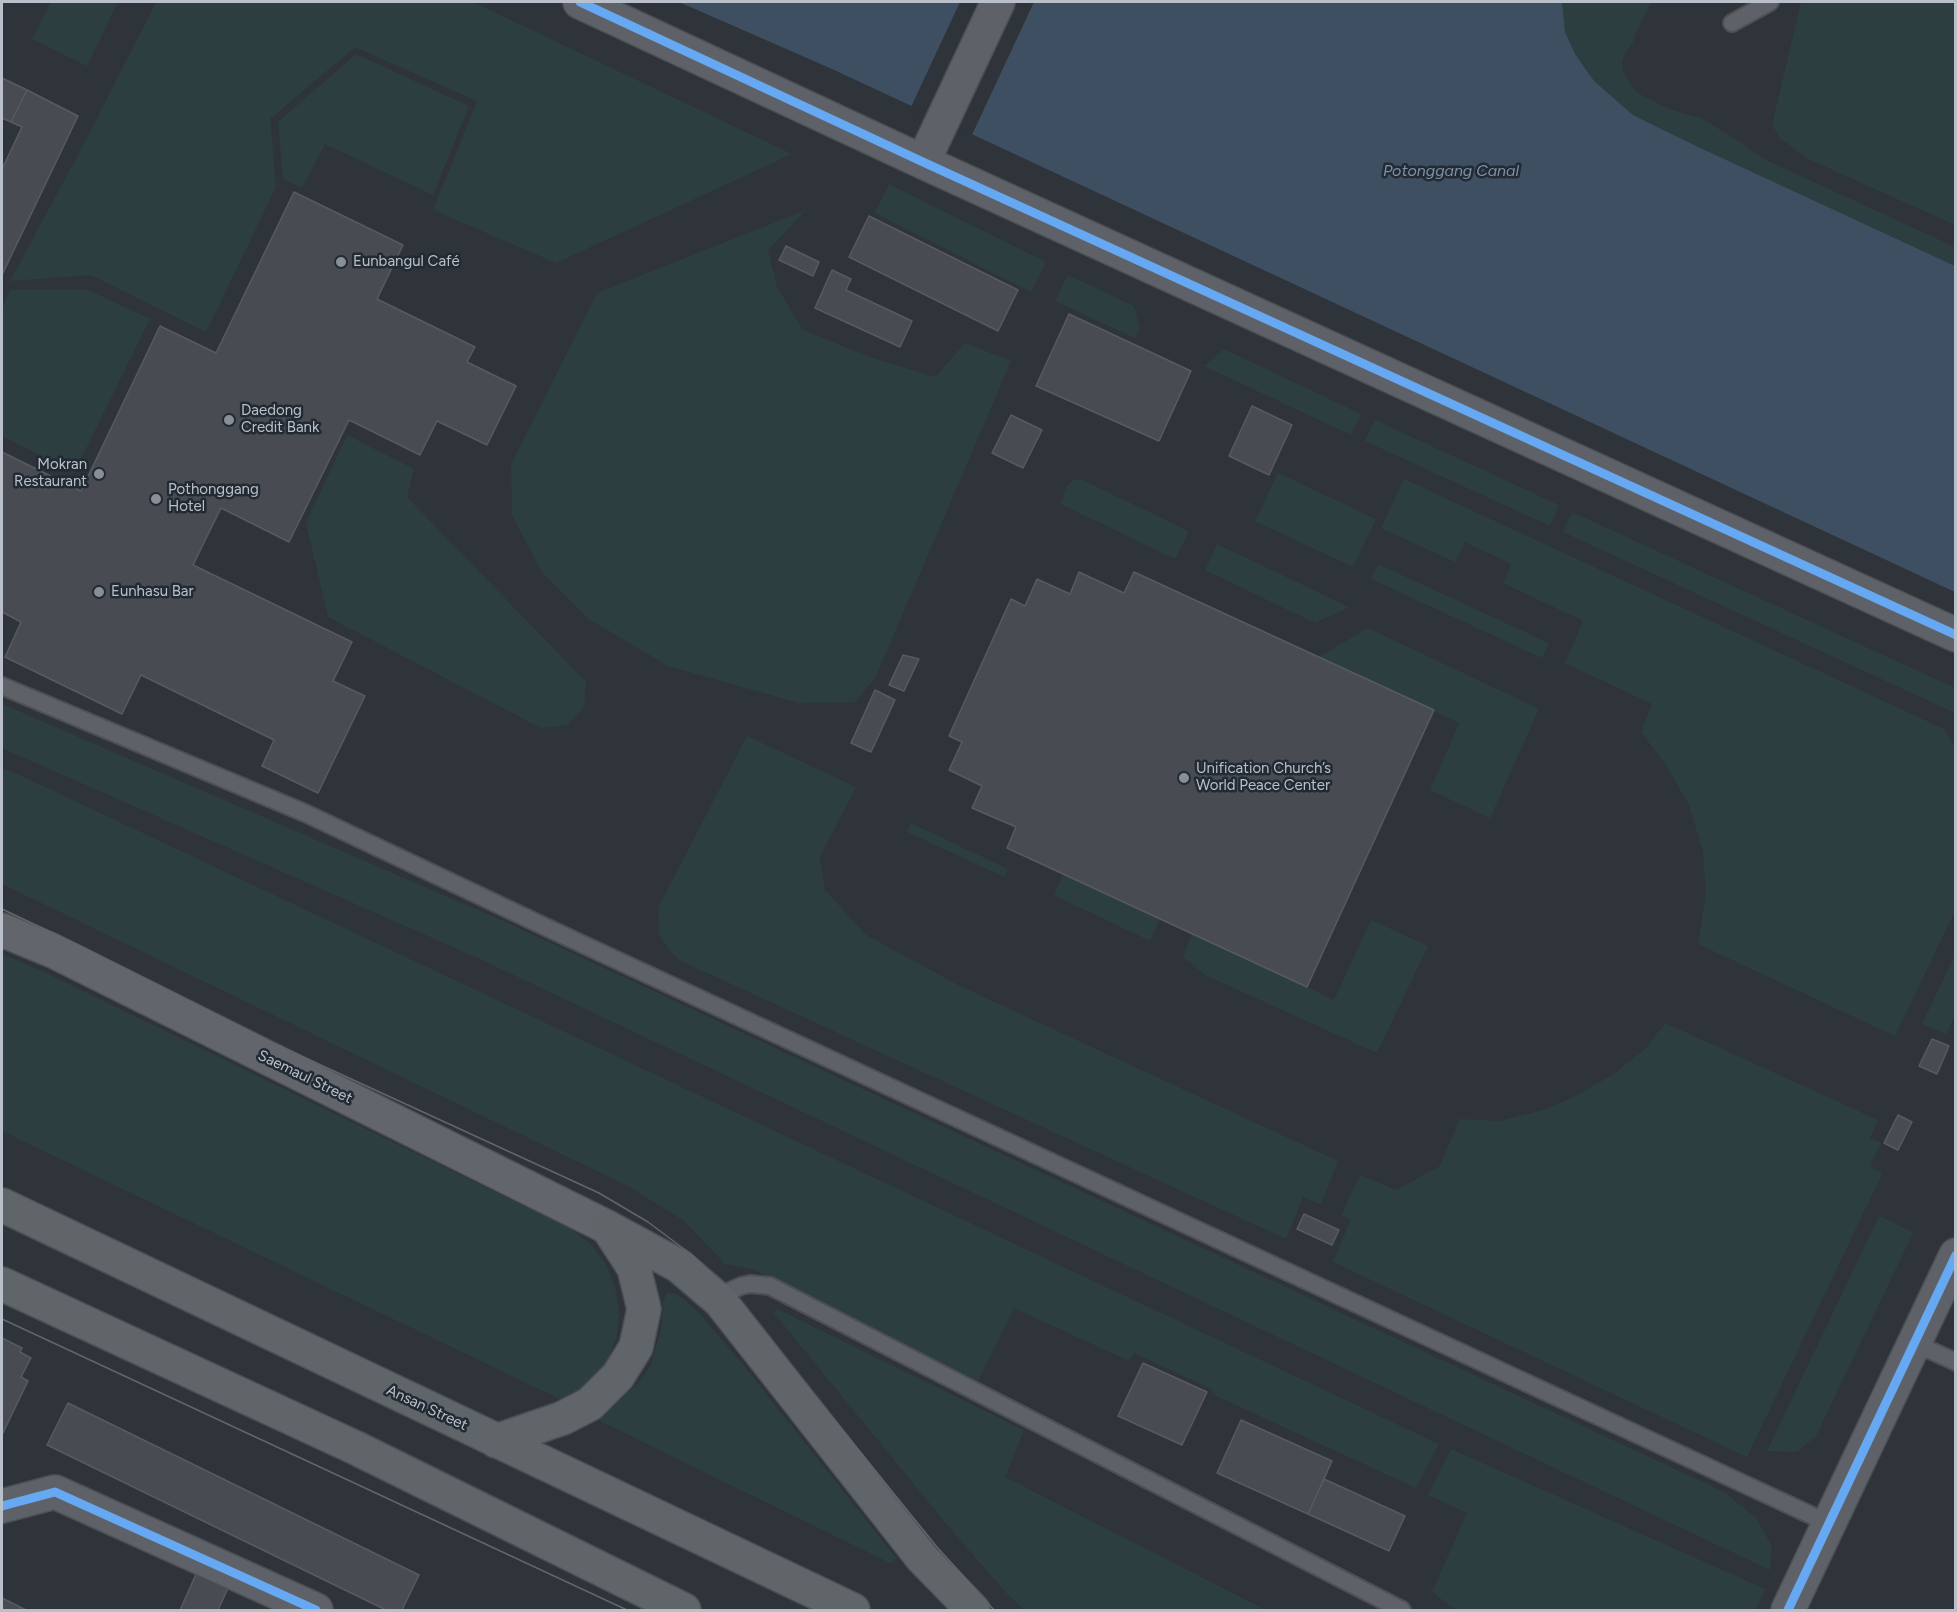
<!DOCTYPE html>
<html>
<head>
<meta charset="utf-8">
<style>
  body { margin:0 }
  #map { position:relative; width:1957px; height:1612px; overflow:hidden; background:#2f343a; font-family:Figtree,sans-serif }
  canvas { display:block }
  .frame { position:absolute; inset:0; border:3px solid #bac0c9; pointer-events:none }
</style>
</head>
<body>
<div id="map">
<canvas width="1957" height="1612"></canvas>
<div class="frame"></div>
</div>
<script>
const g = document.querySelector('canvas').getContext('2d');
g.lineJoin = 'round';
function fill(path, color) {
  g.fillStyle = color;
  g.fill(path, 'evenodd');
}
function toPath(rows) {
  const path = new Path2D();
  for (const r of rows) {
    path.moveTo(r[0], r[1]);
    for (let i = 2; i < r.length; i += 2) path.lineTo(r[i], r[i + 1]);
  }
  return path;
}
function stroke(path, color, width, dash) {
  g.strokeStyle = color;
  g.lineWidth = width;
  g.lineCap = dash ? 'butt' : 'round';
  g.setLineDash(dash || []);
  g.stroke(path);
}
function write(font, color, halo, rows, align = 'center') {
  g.font = font + ' Figtree,sans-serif';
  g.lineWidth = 5;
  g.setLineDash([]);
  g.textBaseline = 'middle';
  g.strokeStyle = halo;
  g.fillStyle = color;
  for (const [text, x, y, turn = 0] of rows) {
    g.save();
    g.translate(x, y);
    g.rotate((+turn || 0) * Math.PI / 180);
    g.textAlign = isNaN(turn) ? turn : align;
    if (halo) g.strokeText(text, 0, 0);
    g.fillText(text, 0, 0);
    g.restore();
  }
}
fill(toPath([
  [51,2,118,2,87,66,32,39],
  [156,2,473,2,792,154,556,263,433,210,477,101,355,47,270,119,276,187,206,332,91,275,10,281,87,138],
  [1562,2,1651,2,1635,34,1633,43,1625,53,1622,62,1623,72,1636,92,1669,109,1701,118,1738,141,1766,160,1955,247,1955,266,1694,145,1633,115,1594,81,1575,54,1565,32],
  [1801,2,1955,2,1955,225,1806,158,1780,138,1772,125],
  [356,54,469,106,433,195,325,144,302,188,283,179,278,122],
  [889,184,1046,262,1031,292,875,213],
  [806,210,768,250,777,287,803,330,867,356,935,377,965,343,1011,361,875,678,855,702,799,703,668,666,589,619,541,571,512,515,511,464,597,293],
  [1068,275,1134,306,1140,328,1135,338,1055,301],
  [10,290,88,290,150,319,74,473,2,436,2,308],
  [1224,349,1361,414,1351,435,1204,366],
  [1375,420,1559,505,1550,526,1365,441],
  [347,435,414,469,407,497,586,682,584,707,568,725,541,728,328,617,306,523],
  [1278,473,1376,519,1353,567,1255,521],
  [1404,479,1944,729,1955,748,1955,911,1895,1036,1698,944,1706,894,1703,852,1689,805,1666,765,1641,732,1652,704,1565,663,1583,621,1503,583,1511,564,1465,542,1455,562,1381,528],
  [1073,480,1082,480,1189,531,1175,559,1061,504,1067,486],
  [1572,512,1955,688,1955,713,1563,532],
  [1217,544,1349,607,1315,623,1205,570],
  [1378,564,1549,643,1542,658,1371,579],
  [1368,628,1539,709,1490,818,1430,790,1459,723,1319,657],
  [2,704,508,923,1724,1492,1757,1519,1772,1547,1770,1570,480,959,2,748],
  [747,736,856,787,820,857,825,890,866,935,960,986,1338,1161,1321,1205,1303,1197,1286,1239,677,959,659,935,658,908],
  [2,770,9,770,1439,1444,1416,1488,1212,1394,1213,1390,1134,1353,1129,1361,1014,1308,978,1381,755,1270,725,1264,684,1221,630,1187,2,884],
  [911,823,1008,869,1004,877,907,832],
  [1063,874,1160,919,1150,941,1054,895],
  [1371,920,1428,946,1377,1053,1205,975,1183,957,1192,933,1334,1000],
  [2,954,40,970,573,1230,592,1245,606,1265,615,1287,619,1311,617,1335,609,1357,596,1377,578,1394,564,1401,2,1131],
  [1955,955,1955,1014,1947,1034,1922,1024],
  [1665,1023,1878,1120,1870,1138,1881,1143,1870,1166,1882,1174,1747,1457,1333,1262,1351,1219,1341,1216,1360,1175,1396,1190,1440,1166,1460,1119,1500,1121,1546,1109,1578,1095,1615,1073,1646,1048],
  [1879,1216,1913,1233,1816,1436,1797,1452,1767,1451],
  [667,1292,676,1294,685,1300,700,1314,745,1367,897,1559,890,1563,600,1421,601,1417,640,1381,650,1367,662,1327,663,1303],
  [777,1309,1024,1430,1005,1477,1266,1610,1024,1610,1007,1594,953,1532,773,1312],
  [1451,1449,1765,1589,1756,1610,1460,1610,1453,1608,1432,1592,1467,1513,1428,1495]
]), '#2c3e40');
fill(toPath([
  [679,2,1562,2,1565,32,1575,54,1594,81,1633,115,1694,145,1955,266,1955,592,832,69]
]), '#3f4f62');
fill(toPath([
  [960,2,1034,2,971,137,910,109]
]), '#2f343a');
const building = toPath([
  [2,78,27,90,11,122,2,118,2,78],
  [27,90,78,116,2,275,2,169,22,127,11,122,27,90],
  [294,192,403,245,377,299,475,347,467,362,516,386,487,445,437,421,420,455,349,420,289,542,221,508,193,565,352,642,333,681,365,696,318,793,262,766,274,740,141,675,122,714,5,657,21,622,2,612,2,452,81,491,160,326,216,353,294,192],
  [869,216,1018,290,998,331,849,257,869,216],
  [786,246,819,262,813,276,779,260,786,246],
  [832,270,851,279,846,290,912,321,900,347,815,308,832,270],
  [1069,314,1191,371,1159,441,1036,386,1069,314],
  [1252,406,1292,425,1269,475,1229,456,1252,406],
  [1011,415,1042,430,1023,468,992,453,1011,415],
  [1079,572,1124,593,1134,572,1434,710,1307,987,1007,848,1016,827,972,808,982,786,949,770,962,742,949,736,1011,599,1025,606,1037,579,1070,594,1079,572],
  [903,655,919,659,904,691,889,685,903,655],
  [875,690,895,700,871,752,851,743,875,690],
  [1932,1039,1949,1046,1937,1074,1919,1066,1932,1039],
  [1898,1115,1912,1122,1898,1150,1884,1143,1898,1115],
  [1304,1214,1339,1230,1332,1245,1297,1229,1304,1214],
  [2,1338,22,1348,20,1352,31,1358,21,1377,28,1381,2,1435,2,1338],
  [1143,1363,1207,1392,1182,1445,1118,1416,1143,1363],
  [68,1403,419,1575,402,1610,386,1610,47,1445,68,1403],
  [1241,1420,1332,1461,1308,1514,1217,1473,1241,1420],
  [1324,1479,1405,1516,1389,1551,1308,1514,1324,1479],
  [197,1572,229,1586,218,1610,180,1610,197,1572],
  [2,1598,26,1610,2,1610,2,1598]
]);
fill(building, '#484c52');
stroke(building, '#575b61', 1.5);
const lane = toPath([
  [1732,23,1770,2],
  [2,686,305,813,552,930,1828,1523],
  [720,1301,730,1291,741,1286,750,1284,770,1286,1402,1610],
  [1914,1343,1956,1362]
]);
const street = toPath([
  [580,2,923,162,1956,635],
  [923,162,998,2],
  [2,1506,55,1492,316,1610],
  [1788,1610,1956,1255]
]);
const secondary = toPath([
  [2,930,53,951,607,1227]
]);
const primary = toPath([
  [2,1205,853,1610],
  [607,1227,679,1266,720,1301,922,1558,973,1610],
  [2,1284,356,1448,684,1610],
  [496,1441,563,1418,590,1404,618,1376,636,1347,644,1309,634,1268,610,1231]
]);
stroke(lane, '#4c5054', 20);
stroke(street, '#4c5054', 36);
stroke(secondary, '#4c5054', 36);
stroke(primary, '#4c5056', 36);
stroke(lane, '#5e6268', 16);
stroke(street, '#5e6268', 33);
stroke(secondary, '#62666c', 33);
stroke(primary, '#60656a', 33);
stroke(toPath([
  [2,909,78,945,273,1043,599,1193,648,1222,692,1255,730,1291,937,1547,994,1610],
  [2,1319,627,1610]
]), '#62666b', 1.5);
stroke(toPath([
  [580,2,923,162,1956,635],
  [2,1506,55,1492,316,1610],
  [1788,1610,1956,1255]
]), '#66a8f1', 9);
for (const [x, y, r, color] of [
  [341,262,6,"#898f97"],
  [229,420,6,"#898f97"],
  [99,474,6,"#898f97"],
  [156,499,6,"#898f97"],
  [99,592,6,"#898f97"],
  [1184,778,6,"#898f97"]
]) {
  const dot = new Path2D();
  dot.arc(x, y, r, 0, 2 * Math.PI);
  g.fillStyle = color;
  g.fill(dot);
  stroke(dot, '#222a34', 2);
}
write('15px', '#bac0c9', '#222a34', [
  ["Eunbangul Café",353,262],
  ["Daedong",241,411],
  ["Credit Bank",241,428],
  ["Mokran",87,465,"right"],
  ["Restaurant",87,482,"right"],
  ["Pothonggang",168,490],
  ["Hotel",168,507],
  ["Eunhasu Bar",111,592],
  ["Unification Church’s",1196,769],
  ["World Peace Center",1196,786]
], 'left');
write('15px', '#bac0c9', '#222a34', [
  ["Saemaul Street",305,1077,26],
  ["Ansan Street",427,1408,25]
]);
write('italic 16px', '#7f92a9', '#222a34', [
  ["Potonggang Canal",1451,171]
]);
</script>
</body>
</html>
